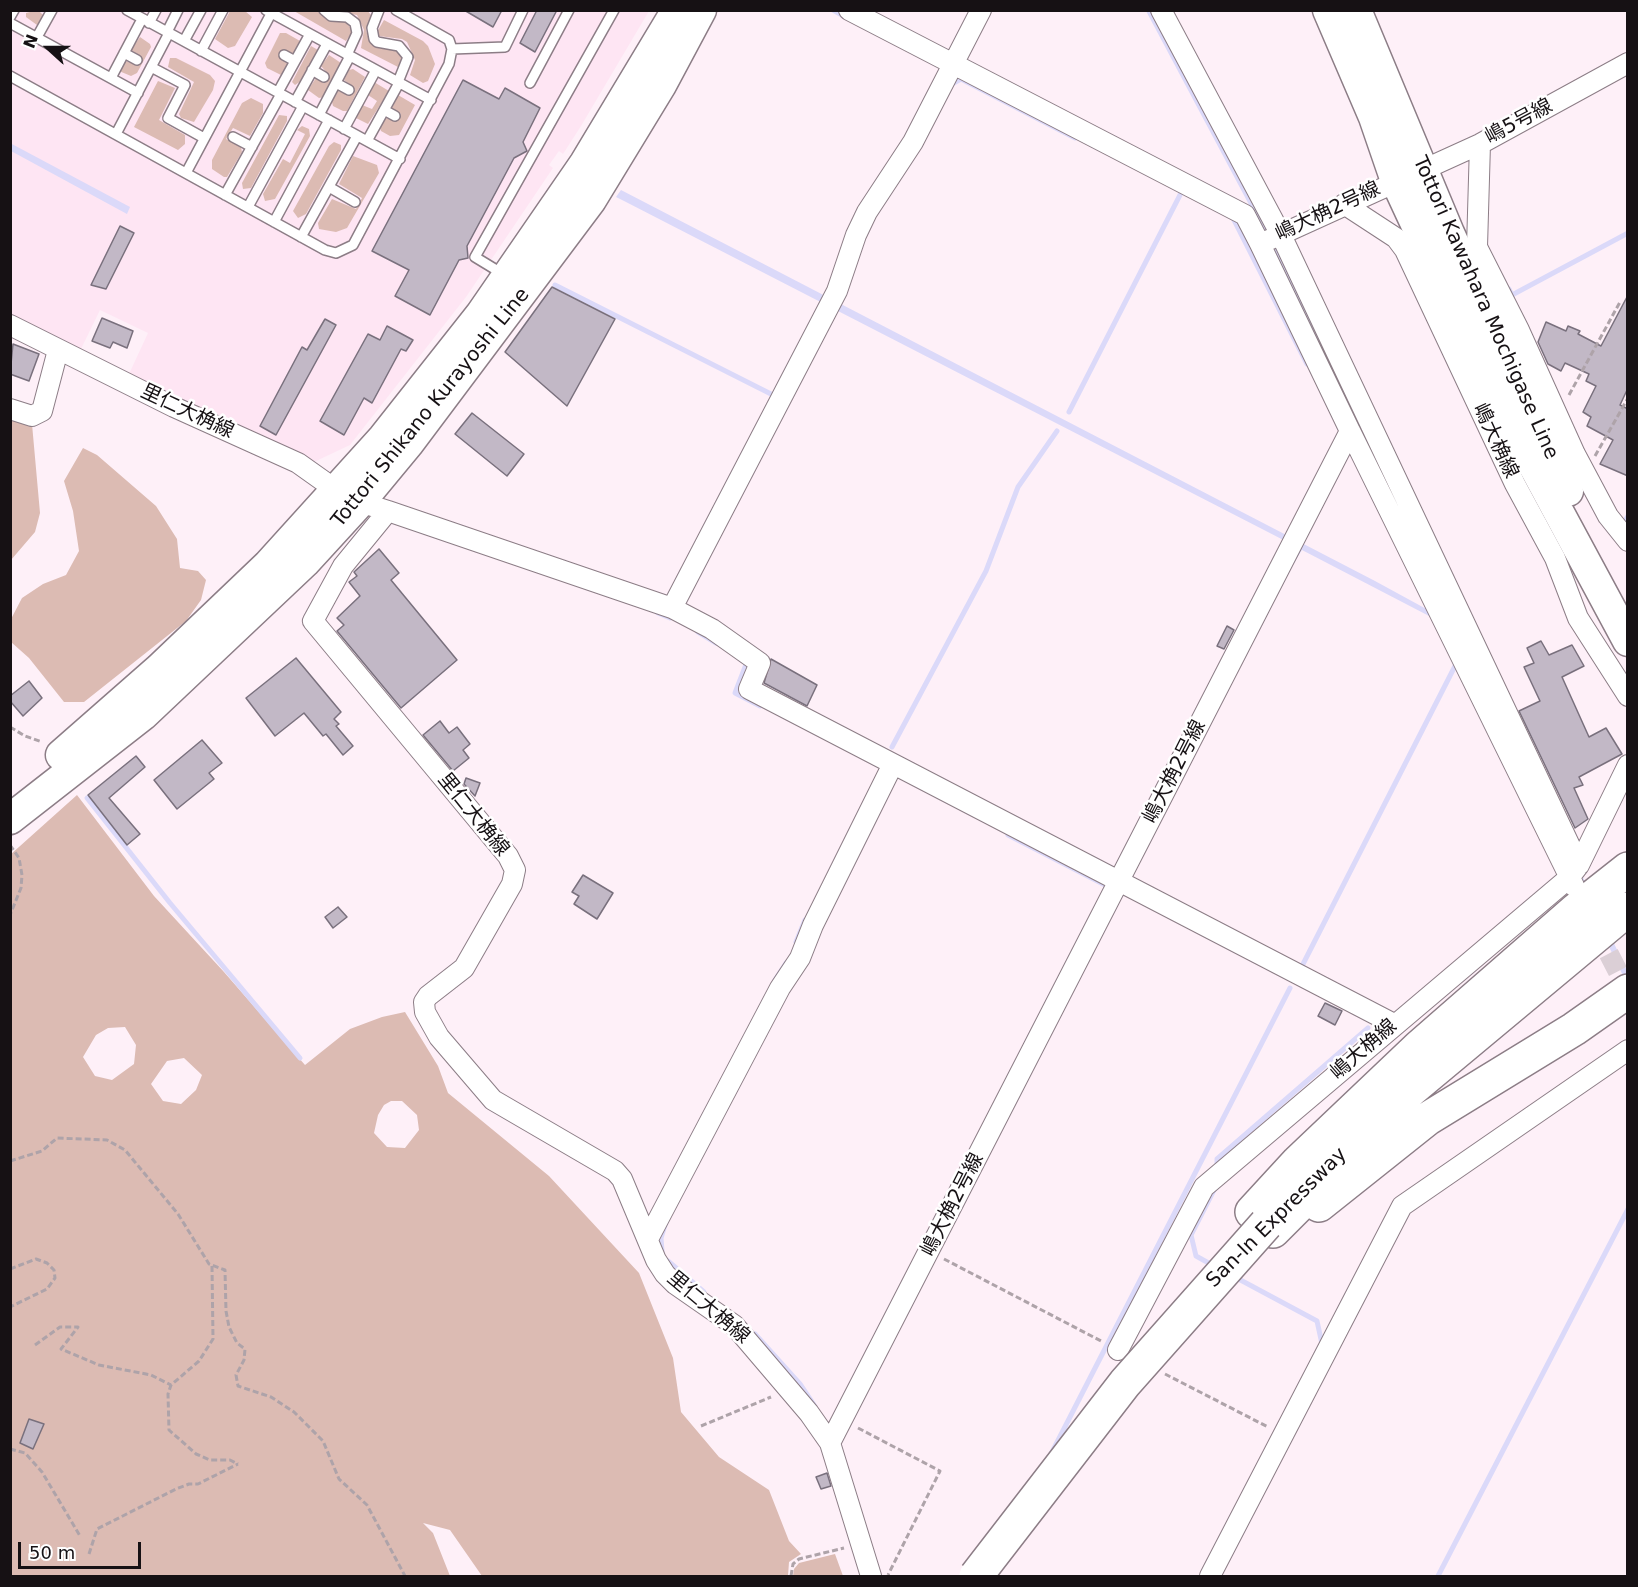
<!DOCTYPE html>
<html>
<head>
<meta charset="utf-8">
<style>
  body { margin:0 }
  #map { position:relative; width:1638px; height:1587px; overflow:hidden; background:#fef0f8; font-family:"DejaVu Sans",sans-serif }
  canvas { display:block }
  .frame { position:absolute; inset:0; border:12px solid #161114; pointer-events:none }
  .north { position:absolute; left:18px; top:18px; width:60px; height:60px; -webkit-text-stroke:4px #fff; paint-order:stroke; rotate:291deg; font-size:16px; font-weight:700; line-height:24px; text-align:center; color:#161114 }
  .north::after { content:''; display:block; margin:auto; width:21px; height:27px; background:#161114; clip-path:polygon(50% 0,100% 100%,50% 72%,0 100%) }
  .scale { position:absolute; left:18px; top:1542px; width:123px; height:27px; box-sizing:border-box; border:3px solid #161114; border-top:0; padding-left:8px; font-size:18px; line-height:21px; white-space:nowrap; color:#161114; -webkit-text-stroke:4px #fff; paint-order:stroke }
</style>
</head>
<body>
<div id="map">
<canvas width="1638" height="1587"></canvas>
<div class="frame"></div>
<div class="north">N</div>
<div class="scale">50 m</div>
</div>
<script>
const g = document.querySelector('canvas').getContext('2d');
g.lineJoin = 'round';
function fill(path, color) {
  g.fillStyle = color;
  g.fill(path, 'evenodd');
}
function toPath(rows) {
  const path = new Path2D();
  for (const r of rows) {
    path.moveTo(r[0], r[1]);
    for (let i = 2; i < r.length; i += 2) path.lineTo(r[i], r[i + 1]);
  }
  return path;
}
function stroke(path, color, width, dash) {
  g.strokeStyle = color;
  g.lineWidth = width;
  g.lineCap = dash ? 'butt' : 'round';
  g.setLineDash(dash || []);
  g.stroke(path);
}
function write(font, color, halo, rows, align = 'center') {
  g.font = font + ' "DejaVu Sans","Noto Sans JP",sans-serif';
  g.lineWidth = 5;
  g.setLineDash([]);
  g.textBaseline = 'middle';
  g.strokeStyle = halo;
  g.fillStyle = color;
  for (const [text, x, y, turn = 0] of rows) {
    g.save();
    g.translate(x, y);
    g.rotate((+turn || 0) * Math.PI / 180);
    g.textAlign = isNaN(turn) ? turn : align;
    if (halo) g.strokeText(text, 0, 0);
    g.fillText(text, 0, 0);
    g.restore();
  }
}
fill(toPath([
  [10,11,649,11,581,126,563,154,559,151,549,165,553,168,466,297,350,445,314,462,152,389,129,374,148,333,100,310,80,351,11,315]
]), '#fee5f3');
fill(toPath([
  [38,10,44,16,37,25,26,17,26,13],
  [367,10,371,15,366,30,369,40,378,48,400,51,403,60,398,67,361,48,364,30,357,15,332,11],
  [230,11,245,11,252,17,235,46,228,48,215,39],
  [294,11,317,11,329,21,346,22,353,31,346,41],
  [384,20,423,41,428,46,435,64,428,81,423,83,410,75,415,60,407,42,402,39,379,36,377,32],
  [280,33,286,33,300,41,301,43,295,54,283,50,280,58,289,65,281,75,267,68,265,63],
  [140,37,150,44,151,47,137,73,131,76,119,71,125,61,137,65,141,57,131,50],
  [311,46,318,50,301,81,295,85,292,82],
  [329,55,341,63,324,97,319,98,308,90,316,78,325,83,329,75,321,66],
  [170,58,176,58,210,75,215,81,213,90,194,122,181,118,179,114,194,82,168,67],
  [353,69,365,77,347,111,343,111,333,106,332,102,338,91,349,95,353,87,344,80,349,70],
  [158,81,175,88,159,120,185,135,185,144,178,150,134,127],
  [374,82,389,91,368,124,356,118,362,105,372,109,377,101,368,95],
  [398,95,415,105,399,135,390,136,381,131,380,128,385,118,396,121,401,114,392,108],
  [251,98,263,104,263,113,250,136,233,128,226,139,241,147,242,152,227,177,224,177,212,169,212,160,242,103],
  [279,115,287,116,287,121,251,188,243,189,242,183],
  [302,126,309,129,310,136,275,199,265,201,263,194,283,159,290,163,305,134,297,130],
  [334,142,341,145,341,150,306,214,298,218,293,211,329,146],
  [353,156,377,165,379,173,347,228,336,232,319,229,318,223,332,199,356,209,362,198,339,184],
  [11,417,32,424,40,513,35,532,11,560],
  [83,448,97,455,156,506,177,539,180,568,198,571,206,580,201,600,186,621,84,702,64,702,29,658,11,642,11,619,22,598,43,584,66,575,79,551,73,511,64,481],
  [77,795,154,896,224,972,305,1065,350,1029,382,1017,405,1012,438,1066,448,1093,549,1176,639,1273,673,1358,681,1412,719,1457,769,1490,789,1541,801,1554,789,1562,788,1576,482,1576,450,1530,423,1523,433,1533,450,1576,11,1576,10,855],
  [125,1027,136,1045,134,1064,112,1080,95,1076,83,1057,96,1035,108,1028],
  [184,1058,202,1075,196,1090,181,1104,163,1101,151,1084,167,1061],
  [391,1101,402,1101,417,1115,419,1130,405,1148,387,1147,374,1133,378,1115,384,1105],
  [835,1554,843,1576,793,1576,794,1569,799,1563]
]), '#dcbbb3');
fill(toPath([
  [1146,11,1154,11,1270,230,1580,871,1627,971,1627,984,1264,233],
  [10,143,130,207,127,214,11,151],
  [621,190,1375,581,1430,611,1431,617,1302,550,1289,571,1299,548,626,202,616,197]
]), '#dbd9f9');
stroke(toPath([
  [833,10,847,18],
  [950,85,961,79,1075,138],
  [1233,218,1307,364],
  [555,285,773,395],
  [1509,289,1512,295,1628,233],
  [1069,412,1180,195],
  [1628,516,1625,521,1628,526],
  [658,613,670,618],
  [698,632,716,643],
  [747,662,735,693,760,706],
  [892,747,986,571,1018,487,1057,431],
  [87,798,170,903,300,1058],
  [1008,835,1105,885],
  [796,942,805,920],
  [1301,968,1455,666],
  [775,980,786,963],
  [1217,1170,1217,1159,1368,1028],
  [662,1251,661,1238,665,1225],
  [668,1261,704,1292],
  [1214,1266,1196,1256,1191,1235,1215,1188],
  [1233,1276,1317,1321,1322,1344],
  [755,1334,800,1384,814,1405],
  [1051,1454,1290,988],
  [1438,1576,1628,1209]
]), '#dbd9f9', 5);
const building = toPath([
  [464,10,502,10,493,27,464,10],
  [537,10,557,10,535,52,520,43,537,10],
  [463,80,499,99,505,88,540,108,523,142,527,151,514,158,467,246,468,258,459,260,430,315,395,296,409,270,372,251,463,80],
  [120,226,134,233,106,289,91,285,120,226],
  [552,287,615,319,567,406,505,352,552,287],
  [1628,295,1628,388,1620,405,1628,409,1628,476,1600,464,1613,440,1587,426,1591,417,1583,412,1596,386,1586,381,1589,374,1565,363,1561,371,1548,364,1538,342,1546,322,1566,331,1568,326,1580,331,1578,334,1601,346,1628,295],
  [102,318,133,331,127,348,113,342,110,348,92,341,102,318],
  [325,319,336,325,276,435,260,426,302,347,307,350,325,319],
  [387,326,413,340,406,351,401,349,372,403,364,398,344,435,320,421,368,334,380,340,387,326],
  [13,344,39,354,29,381,10,374,13,344],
  [472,413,524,454,507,476,455,434,472,413],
  [379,549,399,573,391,580,457,660,401,708,337,631,344,625,337,618,360,596,349,582,357,576,354,572,379,549],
  [1227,626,1234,630,1224,649,1217,646,1227,626],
  [1541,641,1549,655,1572,645,1584,666,1562,677,1589,737,1606,728,1622,754,1579,777,1583,785,1574,788,1588,819,1575,828,1519,711,1540,701,1524,667,1534,663,1527,648,1541,641],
  [296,658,341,712,334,719,339,724,336,726,353,746,343,755,326,734,323,736,304,713,275,736,246,698,296,658],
  [771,659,817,685,807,706,764,683,771,659],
  [29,681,42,698,23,716,10,701,10,696,29,681],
  [440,721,449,733,457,727,470,744,463,750,469,758,453,771,423,735,440,721],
  [202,740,222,763,209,773,214,779,177,809,154,780,202,740],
  [136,756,145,767,109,798,140,834,127,845,88,795,136,756],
  [466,778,480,783,475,796,464,784,466,778],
  [583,875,613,893,597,919,574,904,579,896,572,892,583,875],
  [338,907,347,917,333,928,325,917,338,907],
  [1325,1003,1342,1011,1335,1025,1318,1016,1325,1003],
  [29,1419,44,1424,33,1449,20,1443,29,1419],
  [827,1473,831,1486,821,1489,816,1477,827,1473]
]);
fill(building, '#c2b8c6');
stroke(building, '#79707d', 1.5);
stroke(toPath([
  [1595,927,1628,991]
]), '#dbcfd6', 20, [20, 10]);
const lane = toPath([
  [127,10,400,159],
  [266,10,431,100],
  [324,10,331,16,347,17,355,23,357,33,347,55],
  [379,10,372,28,374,39,377,42,399,46,408,57,398,82],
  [10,17,14,10],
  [10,23,138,93],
  [149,23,156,10],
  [167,32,178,10],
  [37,37,52,10],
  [184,41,201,10],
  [452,49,505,47,523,10],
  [201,51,223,10],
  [124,53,137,60],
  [284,55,295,61],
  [151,67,185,85,168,118,204,138],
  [312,70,324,77],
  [10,76,325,250,336,253,353,245,449,64,452,49,449,40,396,10],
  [111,78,142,19],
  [336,83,349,90],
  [530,83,569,10],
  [278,92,310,34],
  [295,102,327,44],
  [384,110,395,116],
  [319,115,350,56],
  [344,129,376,70],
  [116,134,169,33],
  [233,137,252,147],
  [367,141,399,83],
  [186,173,273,10],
  [329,187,355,202],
  [225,195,281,94],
  [248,207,303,106],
  [274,222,329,120],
  [301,237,357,136],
  [503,274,475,257,614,10]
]);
const street = toPath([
  [849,10,1245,215,1260,244],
  [1161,10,1281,235,1579,865],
  [1480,144,1477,247,1519,330,1575,454,1608,516,1628,541],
  [1344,204,1396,238,1405,250,1515,484,1555,558,1578,618,1628,696],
  [10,325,174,407,298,463,336,490,360,502,388,511,343,566,313,621,508,856,515,870,512,884,464,968,428,996,424,1002,425,1012,439,1037,493,1100,615,1171,622,1179,656,1260,665,1274,675,1284,734,1325,809,1413,830,1443,871,1576],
  [10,409,32,416,42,411,58,350],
  [1350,431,1574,886],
  [388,511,672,608,712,629,760,663,749,689,1394,1024],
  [672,608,837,291,856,235,867,212,913,142,981,10],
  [648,1239,780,988,800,958,813,925,892,766],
  [1118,1350,1204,1187,1569,878,1579,865,1628,765],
  [830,1443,1350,431,1260,244,1480,144,1628,63],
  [1210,1576,1402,1206,1628,1050]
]);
const primary = toPath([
  [1328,10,1374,117,1396,181,1494,392,1628,641],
  [1356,10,1449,233,1568,491],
  [61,755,159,669,268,565,383,438,481,314,585,163,677,10],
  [10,819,143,715,305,562,360,502,408,444,591,200,661,85,701,10]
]);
const highway = toPath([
  [1308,1183,1412,1089,1628,909],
  [1319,1205,1427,1119,1574,1029,1628,991],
  [1252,1212,1298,1162,1419,1047,1576,910,1628,869],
  [1273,1231,1330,1174]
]);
stroke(lane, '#8c7d86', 12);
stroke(street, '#8c7d86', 22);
stroke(primary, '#8c7d86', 33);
stroke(highway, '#8c7d86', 36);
stroke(toPath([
  [1569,395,1620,302],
  [1595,456,1628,398],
  [10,727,25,736,42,742],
  [10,845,19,858,22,875,21,888,10,915],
  [10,1161,42,1151,57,1138,107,1140,125,1150,178,1214,209,1264,225,1270,226,1311,229,1327,237,1343,245,1349,244,1360,236,1375,238,1386,271,1397,294,1412,323,1441,339,1479,367,1505,405,1576],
  [944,1259,1103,1342],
  [212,1266,213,1339,199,1361,171,1385,168,1394,169,1430,196,1454,210,1460,230,1460,238,1464],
  [10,1269,36,1259,47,1263,54,1270,55,1278,47,1289,10,1307],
  [35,1345,60,1327,78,1327,61,1349,99,1365,151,1375,171,1385],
  [1165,1374,1268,1427],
  [701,1426,771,1397],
  [858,1428,940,1471,888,1575],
  [10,1449,25,1453,42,1472,80,1536],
  [89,1554,97,1529,176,1489,189,1484,198,1484,238,1464],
  [791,1576,793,1564,799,1559,844,1548]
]), '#aea3a9', 3, [6, 3]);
stroke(lane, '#fff', 9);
stroke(street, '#fff', 20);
stroke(primary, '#fff', 30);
stroke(highway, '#fff', 33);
const highwayBridge = toPath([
  [976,1576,1125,1383,1266,1224]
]);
stroke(highwayBridge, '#8c7d86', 36, []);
stroke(highwayBridge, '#fff', 33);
write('20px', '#161114', '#fff', [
  ["嶋5号線",1519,122,-28],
  ["嶋大桷2号線",1328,212,-25],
  ["Tottori Kawahara Mochigase Line",1485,308,66],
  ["Tottori Shikano Kurayoshi Line",431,408,-51],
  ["里仁大桷線",187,412,25],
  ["嶋大桷線",1495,441,65],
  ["嶋大桷2号線",1175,772,-63],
  ["里仁大桷線",473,815,51],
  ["嶋大桷線",1364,1050,-41],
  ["嶋大桷2号線",953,1205,-63],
  ["San-In Expressway",1277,1218,-45],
  ["里仁大桷線",708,1308,40]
]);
</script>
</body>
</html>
